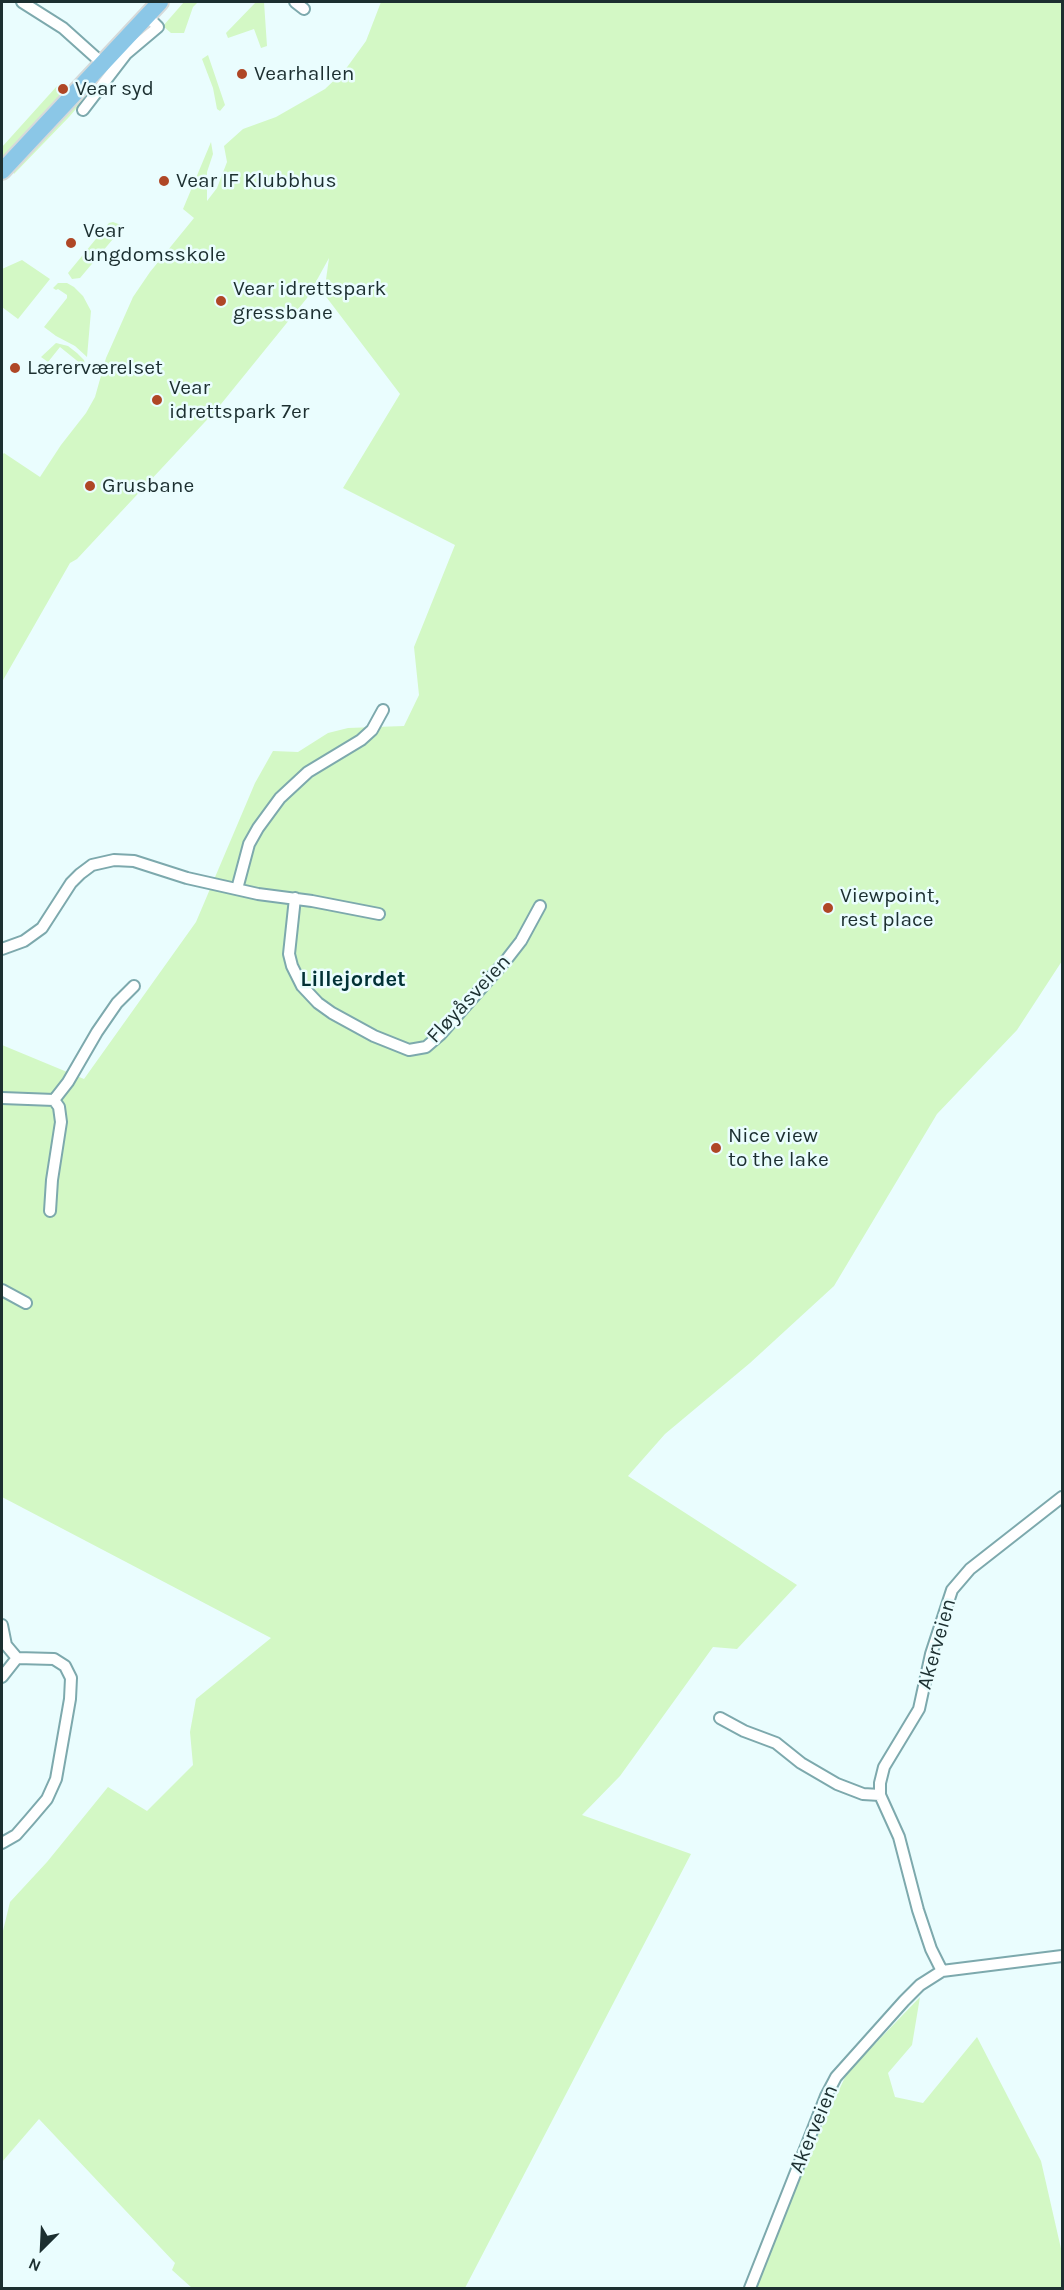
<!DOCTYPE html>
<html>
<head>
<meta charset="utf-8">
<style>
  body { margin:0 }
  #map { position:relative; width:1064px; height:2290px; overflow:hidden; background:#eafdfe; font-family:Karla,sans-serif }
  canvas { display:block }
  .frame { position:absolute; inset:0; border:3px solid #1c2f30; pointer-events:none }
  .north { position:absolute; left:12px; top:2218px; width:60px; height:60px; -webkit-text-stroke:4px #eafdfe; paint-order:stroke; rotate:204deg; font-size:16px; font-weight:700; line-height:24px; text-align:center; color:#1c2f30 }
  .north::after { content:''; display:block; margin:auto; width:21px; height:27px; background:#1c2f30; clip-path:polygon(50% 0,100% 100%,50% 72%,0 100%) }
</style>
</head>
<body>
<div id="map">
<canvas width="1064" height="2290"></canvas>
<div class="frame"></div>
<div class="north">N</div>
</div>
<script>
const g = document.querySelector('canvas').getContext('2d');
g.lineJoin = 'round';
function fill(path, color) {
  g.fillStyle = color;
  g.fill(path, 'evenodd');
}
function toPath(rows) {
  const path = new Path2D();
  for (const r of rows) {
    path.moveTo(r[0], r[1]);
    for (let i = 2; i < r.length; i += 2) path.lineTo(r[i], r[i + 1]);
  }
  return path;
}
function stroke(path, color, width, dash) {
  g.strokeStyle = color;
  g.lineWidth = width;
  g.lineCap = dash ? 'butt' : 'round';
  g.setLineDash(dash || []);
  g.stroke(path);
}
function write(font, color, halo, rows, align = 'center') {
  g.font = font + ' Karla,sans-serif';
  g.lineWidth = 5;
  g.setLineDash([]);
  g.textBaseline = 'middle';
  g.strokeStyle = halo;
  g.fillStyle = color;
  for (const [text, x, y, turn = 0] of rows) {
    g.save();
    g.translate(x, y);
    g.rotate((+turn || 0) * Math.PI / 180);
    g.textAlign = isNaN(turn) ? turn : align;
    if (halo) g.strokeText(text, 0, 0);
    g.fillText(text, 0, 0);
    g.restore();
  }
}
fill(toPath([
  [184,2,198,2,193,7,184,33,171,33,163,26],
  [256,2,264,2,267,46,261,48,254,29,228,38,226,33],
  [381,2,1062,2,1062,961,1017,1030,937,1114,834,1286,750,1363,665,1434,628,1476,797,1585,737,1649,713,1647,620,1776,582,1815,691,1854,465,2288,192,2288,172,2270,175,2263,39,2119,2,2162,2,1935,10,1902,47,1862,108,1787,147,1811,193,1765,190,1732,196,1699,271,1638,2,1497,2,1045,84,1079,196,922,255,783,273,751,298,752,328,733,348,728,404,726,419,695,414,647,455,545,343,488,400,394,324,294,329,258,307,298,217,409,77,559,70,563,2,682,2,455,4,453,40,477,61,445,86,413,95,397,106,358,133,297,150,272,194,218,183,209,211,142,213,154,207,172,207,201,217,188,227,162,224,146,243,129,276,117,325,89,345,70,366,41],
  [143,27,150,29,127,50,69,117,14,174,12,169],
  [208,55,225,105,220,111,217,109,213,88,202,59],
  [57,86,62,90,52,109,2,163,2,147],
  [113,222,124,226,80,278,72,279,68,273,109,223],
  [22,260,50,279,18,319,2,307,2,269],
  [58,283,67,283,74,287,83,296,91,311,87,357,75,346,56,336,44,327,67,298,67,295,58,289,56,290,53,288],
  [56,343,68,346,77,353,84,360,86,368,60,347,48,362,41,357],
  [920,1997,912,2045,888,2073,895,2097,923,2103,977,2037,1041,2161,1062,2253,1062,2288,755,2288,819,2133,847,2073]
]), '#d3f8c5');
const minor = toPath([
  [22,2,63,28,102,63],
  [295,2,304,9],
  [83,110,126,54,158,27,147,16],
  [237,889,249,844,258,828,280,798,308,772,361,740,372,730,383,710],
  [295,898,289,954,292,966,302,986,318,1003,332,1013,374,1036,409,1050,426,1047,441,1034,507,959,521,941,540,906],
  [2,949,24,941,42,928,71,883,80,874,92,865,114,860,134,861,187,878,258,894,312,901,379,914],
  [2,1098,54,1100],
  [54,1100,68,1082,97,1032,117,1003,134,986],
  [50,1211,52,1180,61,1122,59,1107,54,1100],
  [2,1290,26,1303],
  [2,1625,6,1645,17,1658,54,1659,65,1666,71,1678,70,1699,56,1779,47,1799,30,1819,16,1835,2,1843],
  [2,1677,17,1658],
  [720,1718,744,1731,776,1743,801,1763,837,1784,863,1794,880,1795],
  [942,1971,931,1949,918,1910,899,1837,880,1795,880,1783,884,1767,919,1709,931,1654,952,1590,970,1569,1062,1497],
  [750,2288,826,2096,836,2077,904,2001,920,1985,942,1971,1062,1956]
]);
const primary = toPath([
  [2,171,160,2]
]);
stroke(minor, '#7da9ad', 14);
stroke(primary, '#d6dada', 20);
stroke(minor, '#fff', 10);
stroke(primary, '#8bc7e7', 16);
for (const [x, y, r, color] of [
  [242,74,6,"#af4726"],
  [63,89,6,"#af4726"],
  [164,181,6,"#af4726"],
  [71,243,6,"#af4726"],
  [221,301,6,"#af4726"],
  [15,368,6,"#af4726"],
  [157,400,6,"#af4726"],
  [90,486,6,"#af4726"],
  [828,908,6,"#af4726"],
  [716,1148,6,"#af4726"]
]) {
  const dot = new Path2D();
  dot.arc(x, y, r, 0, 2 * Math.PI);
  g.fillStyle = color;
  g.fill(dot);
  stroke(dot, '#eafdfe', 2);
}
write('21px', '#1c2f30', '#eafdfe', [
  ["Vearhallen",254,74],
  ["Vear syd",75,89],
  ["Vear IF Klubbhus",176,181],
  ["Vear",83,231],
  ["ungdomsskole",83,255],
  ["Vear idrettspark",233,289],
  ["gressbane",233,313],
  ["Lærerværelset",27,368],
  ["Vear",169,388],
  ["idrettspark 7er",169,412],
  ["Grusbane",102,486],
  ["Viewpoint,",840,896],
  ["rest place",840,920],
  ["Nice view",728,1136],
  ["to the lake",728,1160]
], 'left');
write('21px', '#1c2f30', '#eafdfe', [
  ["Fløyåsveien",469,999,-47],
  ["Akerveien",937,1644,-74],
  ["Akerveien",814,2129,-67]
]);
write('bold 22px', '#013135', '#eafdfe', [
  ["Lillejordet",353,980]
]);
</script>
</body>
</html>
